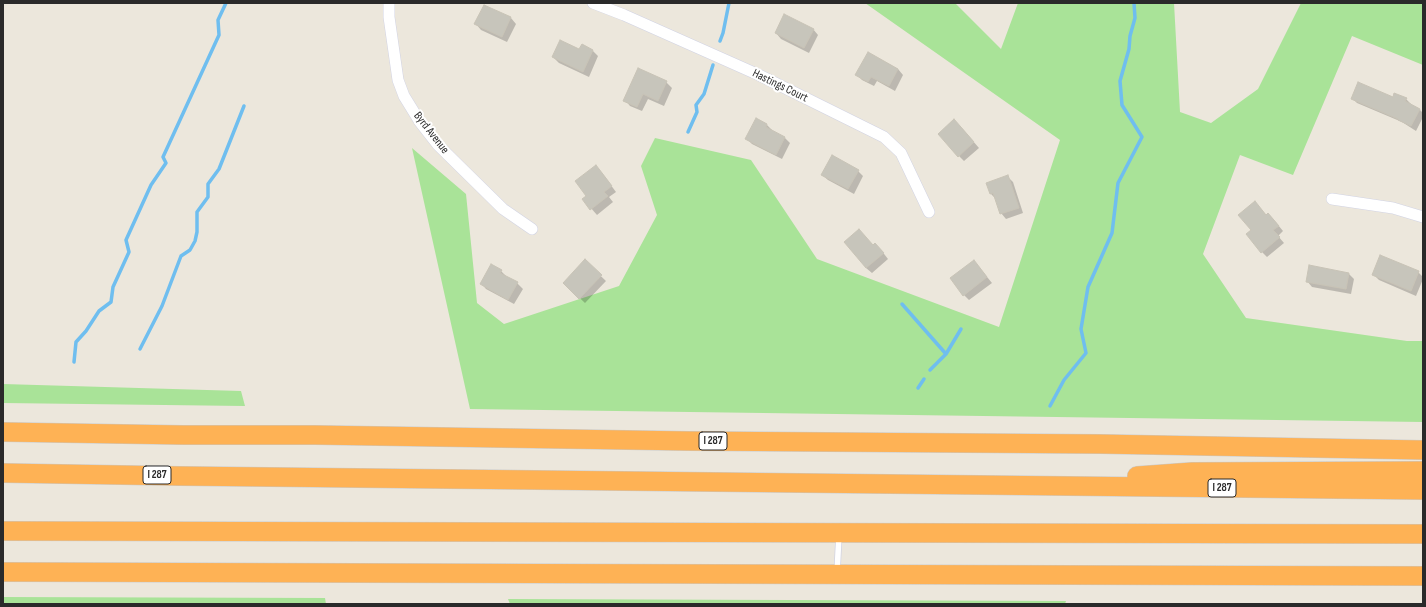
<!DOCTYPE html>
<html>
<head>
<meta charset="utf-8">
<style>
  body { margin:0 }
  #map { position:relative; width:1426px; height:607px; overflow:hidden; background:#ece7dc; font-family:"Sofia Sans Condensed",sans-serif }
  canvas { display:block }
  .frame { position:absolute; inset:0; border:4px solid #2a2a2a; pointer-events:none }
</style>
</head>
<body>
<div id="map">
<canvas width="1426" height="607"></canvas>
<div class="frame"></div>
</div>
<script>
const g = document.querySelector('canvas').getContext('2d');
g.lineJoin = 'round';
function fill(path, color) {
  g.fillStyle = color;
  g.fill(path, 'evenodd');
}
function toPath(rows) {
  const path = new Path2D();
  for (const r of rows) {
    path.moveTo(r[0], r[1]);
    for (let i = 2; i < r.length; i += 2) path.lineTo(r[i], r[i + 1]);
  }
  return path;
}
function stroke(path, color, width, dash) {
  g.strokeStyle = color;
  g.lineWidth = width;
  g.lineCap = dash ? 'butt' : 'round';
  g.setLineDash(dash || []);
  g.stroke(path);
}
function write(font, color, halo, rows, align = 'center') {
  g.font = font + ' "Sofia Sans Condensed",sans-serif';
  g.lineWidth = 4;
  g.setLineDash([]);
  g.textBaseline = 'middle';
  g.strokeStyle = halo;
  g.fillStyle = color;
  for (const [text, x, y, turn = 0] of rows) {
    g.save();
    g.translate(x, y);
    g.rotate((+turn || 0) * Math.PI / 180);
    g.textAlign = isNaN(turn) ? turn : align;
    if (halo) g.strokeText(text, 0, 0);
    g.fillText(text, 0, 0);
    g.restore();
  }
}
fill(toPath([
  [865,3,955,3,1001,49,1018,3,1174,3,1180,112,1211,123,1258,89,1301,3,1423,3,1423,65,1352,36,1293,175,1240,155,1203,254,1246,318,1407,341,1423,341,1423,422,470,409,412,148,466,194,477,303,504,324,619,286,657,215,641,166,655,138,751,160,817,259,999,327,1060,140],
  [3,384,241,391,245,406,3,403],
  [3,597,325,598,326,604,3,604],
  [508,599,1066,601,1065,604,510,604]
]), '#a9e398');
fill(toPath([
  [484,6,511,18,516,24,507,42,481,30,476,24],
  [813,29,818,35,809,53,781,39,776,33],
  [582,46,593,51,598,56,589,77,559,63,553,57,580,51],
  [868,53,898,69,903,75,895,91,877,81,874,86,862,80,857,75],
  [639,70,666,82,672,88,664,106,648,99,642,111,630,106,625,100],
  [1352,98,1406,99,1411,104,1410,105,1419,109,1423,113,1423,117,1416,131,1402,122,1357,103],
  [756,119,767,125,772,130,772,131,785,138,790,143,782,159,752,144,747,139],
  [960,126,979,148,964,161,959,156],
  [858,171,863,176,854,194,828,180,822,175],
  [601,172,616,192,609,197,613,202,597,215,583,199,587,196],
  [1008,177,1013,182,1023,213,1006,219,1001,213,996,199,991,194],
  [1260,208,1267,216,1268,214,1274,220,1283,231,1278,236,1284,243,1267,257,1262,252,1252,230],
  [873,246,881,250,888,259,872,273,866,268],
  [585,261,606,281,585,303,564,283],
  [974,261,992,283,969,300,964,295],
  [501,271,506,276,506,277,517,283,523,289,514,304,486,289,481,283],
  [1418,272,1423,277,1423,279,1416,296,1379,280,1373,274],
  [1349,274,1354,279,1351,294,1312,287,1307,281]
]), '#0003');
stroke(toPath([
  [720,41,723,33,729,3],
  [688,132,697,112,696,105,704,94,713,65],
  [902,304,946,354],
  [140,349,162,306,181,256,190,250,195,241,197,232,197,212,208,197,208,184,219,169,244,106],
  [74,362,76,342,86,331,99,311,111,302,113,287,129,252,126,240,151,185,166,163,163,157,219,35,218,20,226,3],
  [930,370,946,354,961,329],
  [918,388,924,379],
  [1050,406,1064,380,1086,353,1081,329,1088,287,1112,233,1118,183,1142,137,1122,105,1120,81,1129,49,1130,36,1135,18,1134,3]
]), '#6fbeef', 3.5);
const building = toPath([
  [484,5,511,17,502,37,474,24,484,5],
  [784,14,814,29,804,48,775,33,784,14],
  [560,40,579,49,582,44,593,50,583,72,552,57,560,40],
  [868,52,898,69,889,86,871,77,868,82,855,75,868,52],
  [638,68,667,81,658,101,643,94,637,107,623,101,638,68],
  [1358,82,1393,97,1394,93,1407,98,1405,101,1420,109,1411,126,1398,120,1398,119,1351,99,1358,82],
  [756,118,767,124,766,127,785,137,776,155,745,139,756,118],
  [954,119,974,142,958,157,938,134,954,119],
  [832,155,859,170,848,189,821,175,832,155],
  [596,165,612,186,604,192,608,196,590,210,582,199,586,196,575,181,596,165],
  [1008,175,1019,208,1000,214,993,193,990,194,986,183,1008,175],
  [1255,201,1266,215,1268,213,1279,226,1273,230,1280,237,1261,253,1246,234,1251,230,1238,215,1255,201],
  [859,229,873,245,875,243,884,253,866,268,844,242,859,229],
  [1380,255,1419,271,1411,291,1372,275,1380,255],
  [585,259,602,275,579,299,563,283,585,259],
  [974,260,987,277,963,296,950,278,974,260],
  [491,264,502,270,500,273,518,282,508,300,480,284,491,264],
  [1309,265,1349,273,1346,289,1306,282,1309,265]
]);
fill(building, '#c7c5bb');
stroke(building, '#c8c3b6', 1);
const service = toPath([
  [837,573,839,535]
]);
const minor = toPath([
  [389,3,389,17,398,80,404,96,420,122,438,145,503,209,532,229],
  [593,3,624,15,759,75,884,137,901,153,929,212],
  [1332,199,1393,208,1423,217]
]);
const motorway = toPath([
  [3,432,183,435,315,435,689,441,1100,444,1423,450],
  [3,473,180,476,1423,490],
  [1137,476,1192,472,1423,471],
  [3,531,1423,534],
  [3,572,1423,576]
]);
stroke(service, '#d1d3e3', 7);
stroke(minor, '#d1d3e3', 12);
stroke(motorway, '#c8c8c8', 20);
stroke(service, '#fff', 5.5);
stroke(minor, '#fff', 11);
stroke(motorway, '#feb255', 19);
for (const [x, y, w] of [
  [713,441,28],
  [157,475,28],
  [1222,488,28]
]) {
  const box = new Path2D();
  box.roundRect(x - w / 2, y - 9, w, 18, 3);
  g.fillStyle = '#fff';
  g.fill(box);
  stroke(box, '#2a2a2a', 1);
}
write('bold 11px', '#2a2a2a', null, [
  ["I 287",713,441],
  ["I 287",157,475],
  ["I 287",1222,488]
]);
write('12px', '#2a2a2a', '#fff', [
  ["Hastings Court",780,86,26],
  ["Byrd Avenue",431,133,52]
]);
</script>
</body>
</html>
